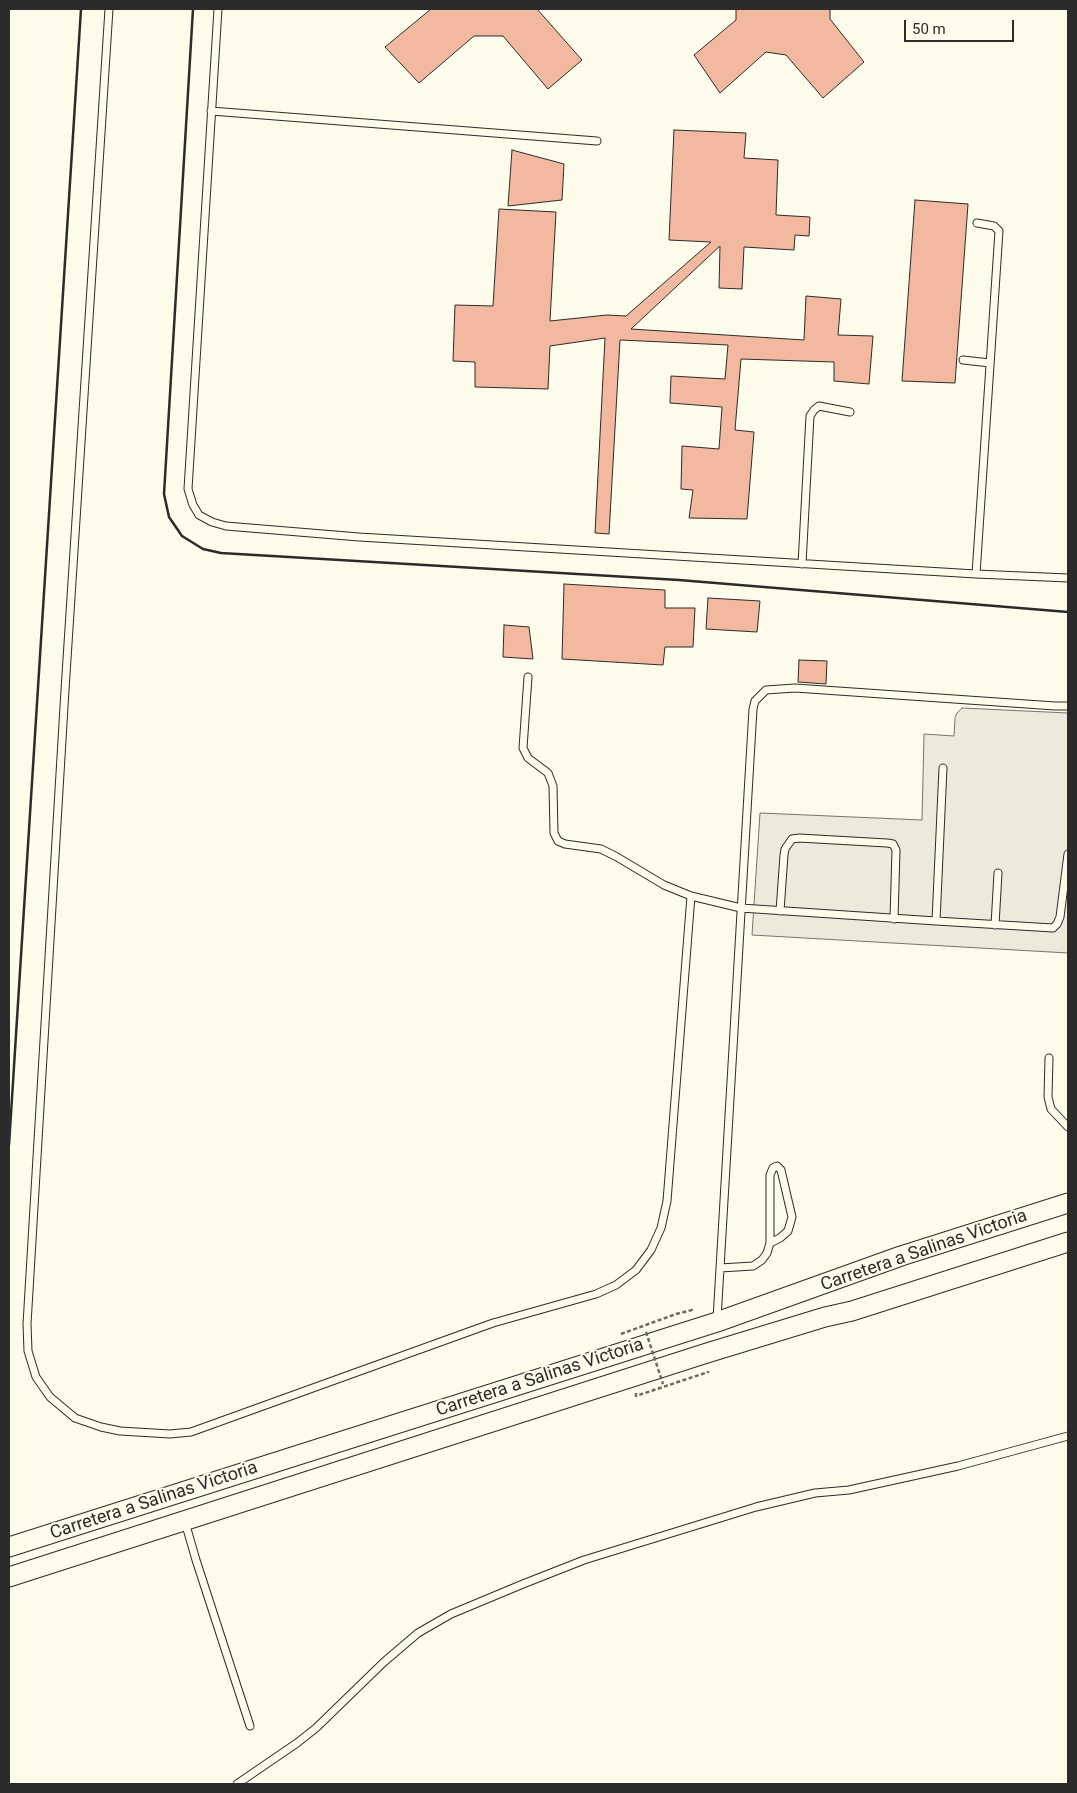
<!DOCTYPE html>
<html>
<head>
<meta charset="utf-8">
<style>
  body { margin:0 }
  #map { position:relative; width:1077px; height:1793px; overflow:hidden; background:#fdfbea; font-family:Roboto,sans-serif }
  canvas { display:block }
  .frame { position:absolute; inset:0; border:10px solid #2b2b2b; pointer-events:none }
  .scale { position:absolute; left:904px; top:20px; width:110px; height:22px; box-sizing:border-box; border:2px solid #2b2b2b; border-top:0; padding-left:6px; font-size:15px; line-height:18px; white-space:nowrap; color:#2b2b2b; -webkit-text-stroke:4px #fdfbea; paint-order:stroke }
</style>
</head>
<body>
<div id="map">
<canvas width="1077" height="1793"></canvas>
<div class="frame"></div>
<div class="scale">50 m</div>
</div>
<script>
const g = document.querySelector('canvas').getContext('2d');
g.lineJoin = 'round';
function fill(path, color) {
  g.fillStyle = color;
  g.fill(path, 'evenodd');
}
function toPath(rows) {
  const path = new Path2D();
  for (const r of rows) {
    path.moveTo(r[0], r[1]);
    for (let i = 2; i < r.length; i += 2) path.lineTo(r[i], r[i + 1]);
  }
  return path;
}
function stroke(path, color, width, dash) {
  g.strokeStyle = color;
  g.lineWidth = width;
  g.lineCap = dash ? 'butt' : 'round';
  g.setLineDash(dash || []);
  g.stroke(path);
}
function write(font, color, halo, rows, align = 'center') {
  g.font = font + ' Roboto,sans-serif';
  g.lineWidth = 4;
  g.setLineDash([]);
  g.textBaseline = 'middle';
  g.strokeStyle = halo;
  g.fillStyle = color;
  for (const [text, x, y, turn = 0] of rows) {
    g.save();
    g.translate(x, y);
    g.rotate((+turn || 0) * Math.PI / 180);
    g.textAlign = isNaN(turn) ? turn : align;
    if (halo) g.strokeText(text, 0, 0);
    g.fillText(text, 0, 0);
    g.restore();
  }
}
const parking = toPath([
  [962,708,1068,713,1068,953,752,935,760,813,922,820,924,734,954,736,955,718,957,713,962,708]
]);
fill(parking, '#eceadb');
stroke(parking, '#74746e', 1);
const building = toPath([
  [431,9,537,9,582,60,548,89,503,36,474,36,419,83,385,47,431,9],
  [736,9,830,9,830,19,864,62,823,98,786,55,766,52,720,93,694,55,736,20,736,9],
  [674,130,746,133,744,158,778,160,776,215,810,217,809,236,795,235,794,250,744,247,742,289,719,288,720,246,631,329,804,340,806,296,841,299,838,335,873,336,869,384,834,381,834,362,741,359,735,430,754,432,747,519,689,518,693,490,681,489,682,446,719,449,722,407,670,403,671,376,725,379,728,345,620,340,609,534,595,533,605,338,550,346,548,389,475,387,475,362,453,361,455,305,493,306,499,209,556,212,550,321,607,315,626,316,711,242,669,240,674,130],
  [512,150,564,164,562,200,508,206,512,150],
  [915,200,968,204,955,383,902,381,915,200],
  [564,584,665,590,665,608,695,608,693,647,665,647,663,665,562,659,564,584],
  [708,598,760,601,757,632,706,629,708,598],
  [504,625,529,627,533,659,503,657,504,625],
  [799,660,827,661,826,684,798,682,799,660]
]);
fill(building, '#f2b8a0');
stroke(building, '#2b2b2b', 1);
const lane = toPath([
  [109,9,65,690,27,1324,28,1351,36,1377,50,1397,75,1418,101,1427,120,1431,170,1434,191,1432,493,1323,596,1294,616,1285,636,1270,651,1250,661,1228,667,1201,691,896],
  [218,9,188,489,193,505,199,515,212,522,226,526,359,537,976,574,1068,578],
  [211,111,597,141],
  [963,360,990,363],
  [802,564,810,416,814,410,819,406,850,412],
  [976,574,999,231,994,226,977,223],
  [528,677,523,748,528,758,548,773,553,786,554,833,558,841,565,844,601,849,617,857,664,885,691,896,741,908,936,921],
  [943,768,936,921,1053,928,1057,924,1060,917,1068,854],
  [780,911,784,855,785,849,792,839,799,838,887,843,893,844,896,850,894,919],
  [995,925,998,873],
  [1049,1058,1048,1097,1051,1109,1068,1127],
  [720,1268,753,1266,762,1260,767,1253,770,1243,770,1175,773,1168,777,1166,781,1170,792,1217,788,1231,780,1238,770,1243],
  [717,1319,753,709,755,701,766,690,795,688,1055,706,1068,706],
  [185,1522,196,1560,250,1726],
  [237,1784,297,1743,316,1728,384,1662,418,1633,451,1614,523,1584,584,1560,756,1507,815,1493,849,1490,958,1466,1068,1436]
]);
const secondary = toPath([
  [9,1547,717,1322,901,1256,1068,1203],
  [9,1577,707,1353,825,1317,852,1311,1068,1242]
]);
stroke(lane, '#2b2b2b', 9);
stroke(secondary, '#2b2b2b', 21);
stroke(toPath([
  [621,1334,676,1314,692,1310,692,1312],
  [636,1393,636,1396,708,1372,708,1371]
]), '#6a6964', 2.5, [4, 2.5]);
stroke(lane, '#fdfbea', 7);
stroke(secondary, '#fdfbea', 19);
stroke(toPath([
  [646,1332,663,1384]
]), '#6a6964', 2.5, [4, 2.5]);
stroke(toPath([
  [193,9,164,494,169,517,182,536,203,549,221,553,679,580,1068,612],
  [9,1145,81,9]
]), '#2b2b2b', 2.5);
write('18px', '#2b2b2b', '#fdfbea', [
  ["Carretera a Salinas Victoria",924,1251,-19],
  ["Carretera a Salinas Victoria",540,1378,-18],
  ["Carretera a Salinas Victoria",154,1501,-18]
]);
</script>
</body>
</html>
